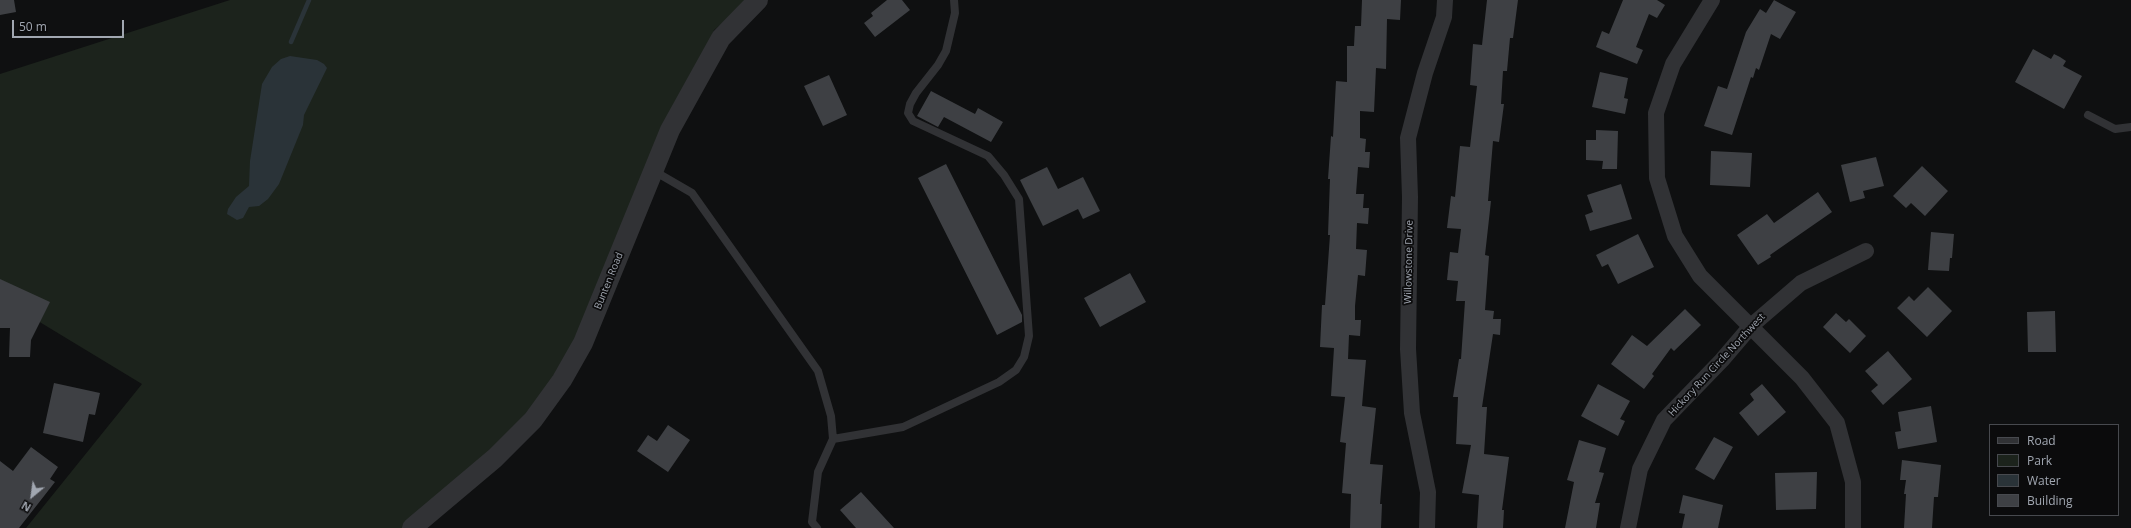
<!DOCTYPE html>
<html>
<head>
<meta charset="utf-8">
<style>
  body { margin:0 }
  #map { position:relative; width:2131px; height:528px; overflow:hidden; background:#0f1011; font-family:"Open Sans",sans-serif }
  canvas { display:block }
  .legend { position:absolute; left:1989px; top:424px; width:130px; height:92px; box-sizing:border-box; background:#0b0b0c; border:1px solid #47494e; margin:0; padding:5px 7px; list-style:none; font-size:12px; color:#a1a7b1 }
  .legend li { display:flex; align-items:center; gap:8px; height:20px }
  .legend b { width:20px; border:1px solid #47494e }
  .north { position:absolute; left:12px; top:476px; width:40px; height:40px; -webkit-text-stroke:3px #0b0b0c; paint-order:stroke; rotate:209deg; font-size:11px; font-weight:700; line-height:16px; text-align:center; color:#a1a7b1 }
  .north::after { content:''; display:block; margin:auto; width:14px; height:18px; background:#a1a7b1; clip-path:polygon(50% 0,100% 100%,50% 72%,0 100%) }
  .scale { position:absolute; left:12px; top:20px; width:112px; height:18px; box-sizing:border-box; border:2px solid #a1a7b1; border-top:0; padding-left:5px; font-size:12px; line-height:14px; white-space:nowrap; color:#a1a7b1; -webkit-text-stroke:3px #0b0b0c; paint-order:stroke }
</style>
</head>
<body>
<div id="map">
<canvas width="2131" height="528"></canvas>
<ul class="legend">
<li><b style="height:5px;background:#313235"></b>Road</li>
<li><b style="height:11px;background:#1c231c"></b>Park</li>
<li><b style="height:11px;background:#2a3338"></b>Water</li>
<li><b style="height:11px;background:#3e4044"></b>Building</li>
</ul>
<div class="north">N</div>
<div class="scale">50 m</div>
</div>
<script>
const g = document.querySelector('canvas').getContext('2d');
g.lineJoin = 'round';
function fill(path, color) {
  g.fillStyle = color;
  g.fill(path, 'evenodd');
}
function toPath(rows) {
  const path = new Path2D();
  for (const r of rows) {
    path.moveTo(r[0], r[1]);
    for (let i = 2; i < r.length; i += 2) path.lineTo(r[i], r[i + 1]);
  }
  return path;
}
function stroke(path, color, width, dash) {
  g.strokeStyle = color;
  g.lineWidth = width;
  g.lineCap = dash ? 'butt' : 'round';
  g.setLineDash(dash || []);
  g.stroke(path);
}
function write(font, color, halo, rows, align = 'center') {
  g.font = font + ' "Open Sans",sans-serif';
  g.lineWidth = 3.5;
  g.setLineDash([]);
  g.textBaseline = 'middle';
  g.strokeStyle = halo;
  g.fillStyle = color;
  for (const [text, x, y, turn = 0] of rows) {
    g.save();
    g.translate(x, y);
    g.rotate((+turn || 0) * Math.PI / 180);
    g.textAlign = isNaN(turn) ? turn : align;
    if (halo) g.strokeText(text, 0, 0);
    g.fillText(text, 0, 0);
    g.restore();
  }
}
fill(toPath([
  [230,0,750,0,714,30,601,315,517,426,408,528,26,528,142,384,0,298,0,74]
]), '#1c231c');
fill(toPath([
  [290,56,317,60,324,64,327,68,304,115,303,125,279,184,268,199,259,206,249,207,243,218,237,220,227,214,228,209,236,197,249,186,250,161,262,84,272,67,281,59]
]), '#2a3338');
stroke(toPath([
  [291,42,309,0]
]), '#2a3338', 4.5);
fill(toPath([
  [0,0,14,0,16,12,0,15],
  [887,0,902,0,910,10,875,37,864,23,873,16,871,13],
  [1362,0,1401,0,1400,20,1387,19,1386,69,1376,68,1374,112,1360,111,1360,138,1366,139,1365,152,1370,152,1369,168,1358,167,1356,194,1364,194,1363,208,1369,208,1368,224,1357,223,1356,249,1367,250,1365,276,1358,275,1355,306,1355,320,1361,320,1360,336,1349,335,1348,359,1366,360,1362,406,1376,408,1370,464,1383,465,1380,504,1382,504,1381,528,1350,528,1351,494,1342,493,1346,443,1340,442,1345,397,1331,396,1334,348,1320,347,1322,305,1325,305,1330,235,1328,235,1330,179,1328,179,1331,136,1333,137,1336,81,1347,82,1347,46,1354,46,1355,26,1361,26],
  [1487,0,1518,0,1513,38,1510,38,1507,71,1503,71,1501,104,1504,104,1499,142,1493,141,1488,201,1491,201,1485,255,1489,256,1485,310,1494,311,1493,319,1501,319,1500,335,1493,334,1482,407,1487,407,1484,454,1509,457,1502,510,1504,510,1503,528,1477,528,1479,495,1462,493,1471,445,1456,444,1458,397,1453,397,1459,359,1461,359,1465,301,1456,301,1458,281,1447,280,1450,252,1458,253,1461,229,1447,228,1451,196,1455,197,1460,146,1470,147,1477,86,1470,85,1473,44,1482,45],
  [1623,0,1657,0,1665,5,1657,18,1649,14,1636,47,1643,50,1637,64,1596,47,1602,31,1609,34],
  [1774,0,1796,12,1780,39,1771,34,1759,70,1756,68,1753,78,1751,77,1732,135,1704,126,1718,86,1727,89,1746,32,1760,9,1766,13],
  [2033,49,2051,59,2054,54,2060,57,2066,61,2063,66,2082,76,2064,109,2015,82],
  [1600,72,1628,78,1624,98,1628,99,1625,114,1592,107],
  [829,75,847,115,823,126,804,86],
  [931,91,975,114,978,108,1003,122,991,142,944,117,938,127,917,116],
  [1596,130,1618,131,1617,169,1602,169,1603,161,1586,160,1586,140,1596,140],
  [1711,151,1752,153,1750,187,1710,185],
  [1876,157,1884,186,1863,191,1865,198,1850,202,1841,165],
  [946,164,1022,315,1022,322,997,335,918,178],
  [1922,166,1948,191,1925,216,1911,203,1906,208,1893,196],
  [1047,167,1058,189,1083,177,1100,211,1083,219,1078,209,1043,226,1020,180],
  [1621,184,1632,219,1590,231,1585,215,1593,212,1587,195],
  [1818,192,1832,212,1770,255,1771,257,1758,265,1737,235,1767,214,1774,223],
  [1931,232,1954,234,1952,258,1950,258,1949,271,1928,270],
  [1638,234,1654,267,1618,284,1608,264,1602,267,1596,255],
  [1130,273,1146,302,1100,327,1084,298],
  [0,279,50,302,31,340,30,357,9,357,10,328,0,328],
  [1928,287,1952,311,1927,337,1897,308,1909,296,1914,301],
  [1685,309,1701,325,1674,351,1671,348,1652,374,1654,376,1644,389,1611,364,1632,335,1647,346],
  [2055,311,2056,352,2028,352,2027,312],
  [1836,313,1846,322,1849,319,1866,336,1850,353,1823,327],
  [1888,351,1912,379,1883,405,1871,391,1878,385,1865,371],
  [54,383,100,393,95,415,89,414,83,442,43,433],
  [1598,384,1630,401,1620,419,1625,421,1618,436,1581,416],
  [1762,384,1786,412,1758,436,1739,413,1754,400,1750,394],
  [1931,406,1937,442,1898,449,1895,432,1901,431,1898,412],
  [668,425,690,440,668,472,637,451,648,435,657,441],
  [1714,437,1733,447,1714,480,1695,469],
  [1579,440,1606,448,1599,472,1604,473,1595,503,1600,503,1596,528,1565,528,1574,482,1567,480],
  [31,447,58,467,50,479,55,482,19,528,0,528,0,461,13,471],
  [1902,460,1941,465,1938,497,1934,497,1932,528,1904,528,1906,494,1904,494,1906,480,1900,480],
  [1817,472,1816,509,1776,510,1775,473],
  [861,492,894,528,856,528,840,510],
  [1683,495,1723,505,1718,528,1682,528,1685,514,1679,513]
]), '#3e4044');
stroke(toPath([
  [2088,115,2115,129,2131,127],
  [654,171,692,193,818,371,831,416,833,439,818,472,812,522,817,528],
  [833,439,903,427,999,382,1016,370,1024,357,1029,336,1019,199,1004,175,988,156,913,121,908,113,910,104,916,93,938,65,946,51,955,13,954,0]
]), '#313235', 8);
stroke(toPath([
  [1712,0,1673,64,1656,113,1657,178,1675,236,1700,276,1802,378,1837,423,1853,482,1853,528],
  [1427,528,1428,492,1412,413,1408,349,1410,197,1408,138,1425,73,1444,17,1445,0],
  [1628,528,1640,469,1664,420,1722,360,1751,326,1801,283,1866,251]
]), '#313235', 16);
stroke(toPath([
  [412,528,495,458,533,420,562,380,583,343,670,130,721,38,758,0]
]), '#313235', 20);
write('10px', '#a1a7b1', '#0b0b0c', [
  ["Willowstone Drive",1409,262,-89],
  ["Bunten Road",609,281,-68],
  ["Hickory Run Circle Northwest",1717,365,-47]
]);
</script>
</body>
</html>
